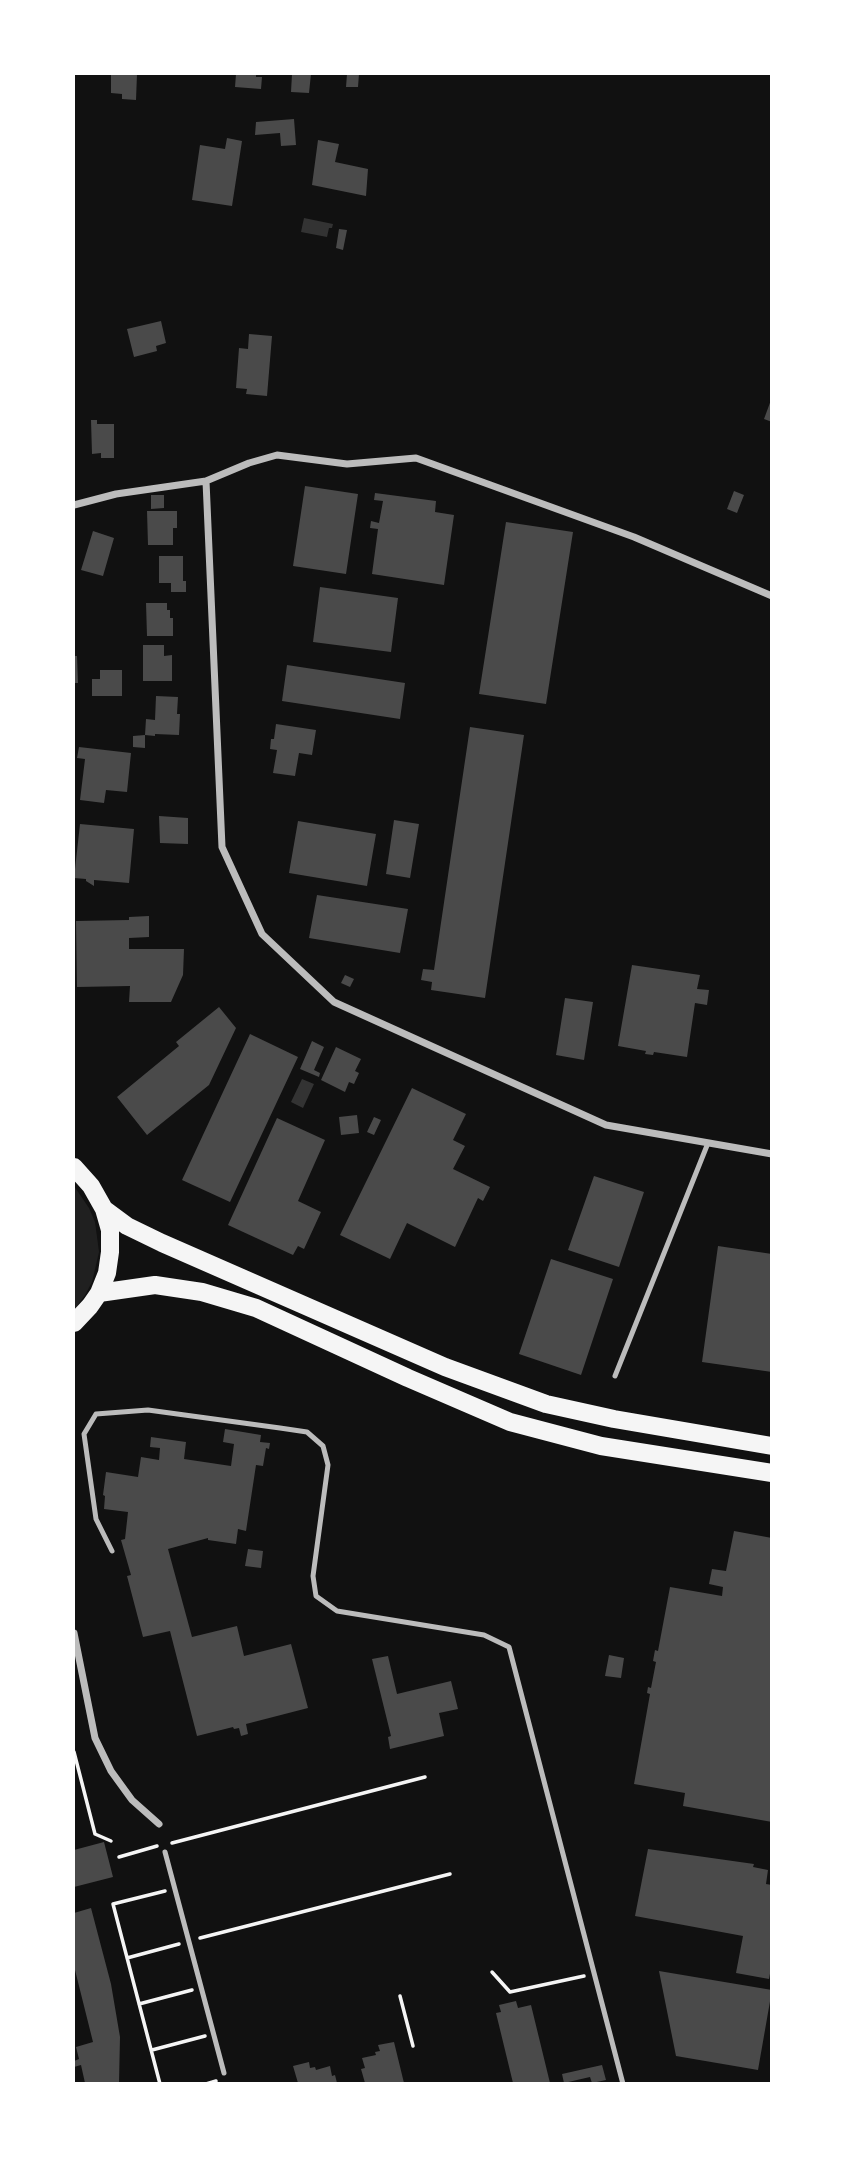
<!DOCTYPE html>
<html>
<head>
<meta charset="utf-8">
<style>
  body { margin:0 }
  #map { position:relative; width:845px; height:2157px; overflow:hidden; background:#111; font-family:"Work Sans",sans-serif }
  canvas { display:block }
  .frame { position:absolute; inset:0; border:75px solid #fff; pointer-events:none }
</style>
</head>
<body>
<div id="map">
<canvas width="845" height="2157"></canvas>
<div class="frame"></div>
</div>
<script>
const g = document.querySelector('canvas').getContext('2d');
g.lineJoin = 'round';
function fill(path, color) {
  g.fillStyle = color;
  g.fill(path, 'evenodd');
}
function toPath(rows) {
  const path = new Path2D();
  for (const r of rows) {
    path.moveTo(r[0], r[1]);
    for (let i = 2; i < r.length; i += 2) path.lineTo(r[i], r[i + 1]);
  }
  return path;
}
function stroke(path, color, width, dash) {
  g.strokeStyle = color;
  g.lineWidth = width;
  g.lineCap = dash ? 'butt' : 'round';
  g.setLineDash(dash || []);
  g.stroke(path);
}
fill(toPath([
  [74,1186,89,1208,95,1222,99,1252,92,1282,85,1295,74,1310]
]), '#202020');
fill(toPath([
  [304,218,333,224,332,228,329,228,327,237,301,232],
  [302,1079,314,1084,303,1108,291,1102]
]), '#333');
fill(toPath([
  [111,74,137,74,136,100,122,99,122,94,111,93],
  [236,74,256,74,256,77,262,77,261,89,235,87],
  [292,74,311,74,309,93,291,92],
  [347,74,359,74,358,87,346,87],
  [294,119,296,145,281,146,280,133,255,135,256,122],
  [227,138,242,141,232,206,192,200,200,145,225,149],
  [318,140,339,144,335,162,368,169,366,196,312,185],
  [339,229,347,230,343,250,336,248],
  [161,321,166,343,156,346,157,351,134,357,127,329],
  [249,334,272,336,267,396,246,394,247,389,236,388,239,348,248,349],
  [771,400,772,400,772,422,764,419],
  [91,420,97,420,97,424,114,424,114,458,101,458,101,453,92,454],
  [305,486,358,494,346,574,293,566],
  [734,491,744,495,737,513,727,509],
  [375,493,436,501,435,512,454,515,444,585,372,574,378,529,370,528,371,521,379,523,383,501,374,500],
  [151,495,164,495,164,508,151,509],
  [147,511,177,511,177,528,173,528,173,545,148,545],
  [506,522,573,532,546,704,479,694],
  [93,531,114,538,103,576,81,570],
  [159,556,183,556,183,581,186,581,186,592,171,592,171,583,159,583],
  [320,587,398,598,391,652,313,642],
  [146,603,167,603,167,610,170,610,170,618,173,618,173,636,147,636],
  [143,645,164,645,164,656,172,655,172,681,143,681],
  [74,656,77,656,78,683,74,683],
  [287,665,405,683,400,719,282,701],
  [100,670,122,670,122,696,92,696,92,679,100,679],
  [156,696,178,697,177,714,180,714,179,735,155,734,155,736,145,735,146,719,155,720],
  [276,724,316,730,312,755,299,753,295,776,273,773,277,750,270,749,271,739,274,739],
  [470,727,524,735,485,998,431,990,432,982,421,980,423,969,434,970],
  [145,735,145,748,133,747,133,736],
  [79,747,131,753,127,792,106,790,104,803,80,800,85,759,77,758],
  [159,816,188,818,188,844,160,843],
  [394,820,419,824,410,878,386,874],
  [298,821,376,834,367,886,289,873],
  [80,824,134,829,129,883,94,880,94,886,86,881,86,879,74,878],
  [317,895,408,909,400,953,309,938],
  [149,916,149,937,129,938,129,949,184,949,183,975,171,1002,129,1002,130,986,77,987,76,921,129,920,129,917],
  [632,965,700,975,697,989,709,990,707,1005,695,1003,687,1057,654,1052,653,1055,645,1054,646,1051,618,1046],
  [345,975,354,979,350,987,341,983],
  [565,998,593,1002,584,1060,556,1055],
  [219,1007,236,1028,209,1085,147,1135,117,1097,179,1046,176,1042],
  [250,1034,298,1057,230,1202,182,1180],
  [312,1041,324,1047,314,1070,320,1073,319,1077,300,1069],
  [336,1047,361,1059,355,1071,359,1073,354,1084,349,1082,345,1092,321,1080],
  [412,1088,466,1114,453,1140,465,1146,453,1169,490,1187,483,1201,478,1198,455,1247,407,1223,390,1259,340,1235],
  [357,1115,359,1133,341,1135,339,1117],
  [374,1117,381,1120,374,1135,367,1132],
  [277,1118,325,1140,298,1201,321,1212,304,1249,298,1246,293,1255,228,1225],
  [594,1176,644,1192,619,1267,568,1250],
  [718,1246,772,1254,772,1372,702,1362],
  [551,1259,613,1279,581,1375,519,1354],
  [225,1429,261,1435,260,1442,270,1443,269,1449,266,1448,263,1466,256,1465,246,1531,238,1529,236,1544,208,1540,208,1538,168,1549,192,1637,237,1626,244,1656,291,1644,308,1708,246,1724,248,1734,241,1736,239,1728,234,1729,233,1727,197,1736,170,1631,143,1637,127,1576,131,1575,121,1540,125,1539,128,1512,104,1509,105,1496,103,1495,106,1472,138,1477,141,1457,159,1460,160,1448,150,1447,151,1437,186,1442,184,1459,231,1466,234,1444,223,1442],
  [734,1531,772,1538,772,1822,683,1806,685,1793,634,1784,650,1694,647,1693,648,1687,651,1688,656,1662,653,1661,655,1650,658,1651,670,1587,722,1596,723,1587,709,1584,712,1569,726,1571],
  [248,1549,263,1551,261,1568,245,1566],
  [609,1655,624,1658,621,1678,605,1676],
  [388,1656,397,1694,451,1681,458,1709,439,1713,444,1736,390,1749,388,1737,391,1736,372,1659],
  [104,1842,113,1877,74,1887,74,1850],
  [648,1849,754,1864,753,1867,768,1870,766,1884,772,1885,772,1963,769,1979,736,1973,743,1936,635,1916],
  [91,1908,111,1984,120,2037,119,2083,85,2083,81,2065,74,2067,74,2061,79,2059,76,2047,93,2042,74,1966,74,1913],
  [659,1971,772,1990,758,2070,676,2056],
  [516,2001,518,2008,531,2005,550,2083,513,2083,496,2013,501,2012,499,2005],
  [394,2042,404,2083,365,2083,361,2069,365,2068,362,2058,376,2055,375,2052,380,2051,378,2045],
  [309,2062,310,2068,315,2067,316,2070,330,2066,332,2076,335,2075,337,2083,298,2083,293,2066],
  [602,2065,606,2080,592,2083,590,2077,564,2083,562,2074]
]), '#4a4a4a');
stroke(toPath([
  [74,1752,95,1834,111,1841],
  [172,1843,425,1777],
  [119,1857,157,1846],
  [200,1938,450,1874],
  [127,1958,179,1944],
  [492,1972,510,1992,584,1976],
  [400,1996,413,2046],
  [139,2004,192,1990],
  [152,2050,205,2036],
  [160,2084,113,1904,165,1891],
  [206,2084,216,2081]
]), '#f5f5f5', 3.5);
stroke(toPath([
  [615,1376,708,1143],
  [112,1551,96,1519,84,1434,96,1414,148,1410,280,1428,307,1432,323,1446,328,1465,313,1576,316,1596,337,1611,484,1635,509,1647,623,2084],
  [165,1852,224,2073]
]), '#bcbcbc', 5);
stroke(toPath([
  [206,481,222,847,262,934,334,1002,606,1125,772,1154],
  [74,505,116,494,206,481,249,463,277,455,347,464,416,458,634,537,772,596],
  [74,1633,95,1738,111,1771,132,1800,159,1824]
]), '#bcbcbc', 7);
stroke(toPath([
  [74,1167,91,1186,104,1209,110,1230,110,1252,107,1273,99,1293,90,1306,74,1323],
  [104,1209,127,1226,162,1243,445,1367,546,1404,614,1419,772,1446],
  [99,1293,155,1285,202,1292,256,1308,408,1378,510,1422,601,1446,772,1473]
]), '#f5f5f5', 18);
</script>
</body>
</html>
